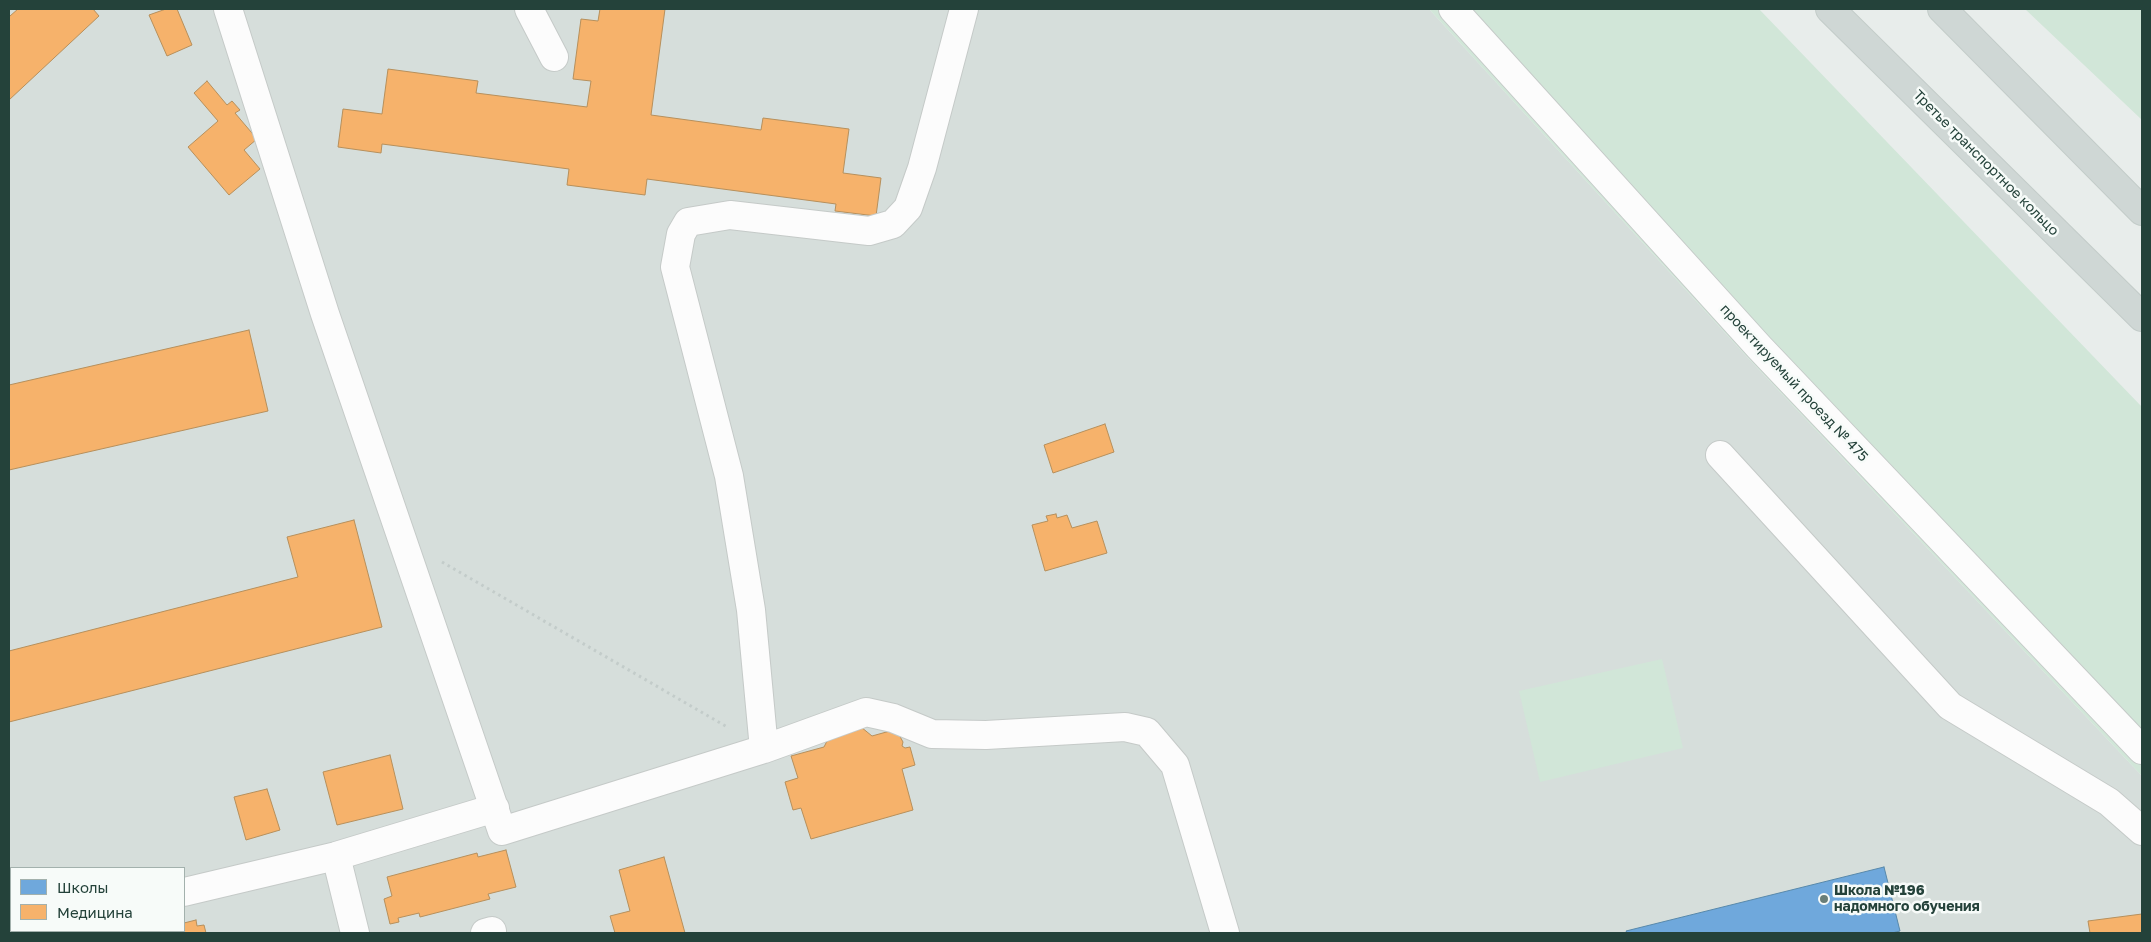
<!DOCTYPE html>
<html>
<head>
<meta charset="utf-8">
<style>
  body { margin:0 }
  #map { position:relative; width:2151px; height:942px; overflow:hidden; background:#e8edeb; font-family:"Golos Text",sans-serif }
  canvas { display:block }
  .frame { position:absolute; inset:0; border:10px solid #24423a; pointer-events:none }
  .legend { position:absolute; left:10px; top:867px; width:175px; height:65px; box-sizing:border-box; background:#f7fbf9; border:1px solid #a3b1ad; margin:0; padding:6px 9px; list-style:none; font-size:15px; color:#24423a }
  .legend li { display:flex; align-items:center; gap:10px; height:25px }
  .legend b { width:25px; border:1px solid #a3b1ad }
</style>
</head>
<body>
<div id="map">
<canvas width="2151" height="942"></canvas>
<div class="frame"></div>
<ul class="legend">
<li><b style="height:14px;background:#6fa8dc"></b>Школы</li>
<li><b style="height:14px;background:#f6b26b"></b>Медицина</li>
</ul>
</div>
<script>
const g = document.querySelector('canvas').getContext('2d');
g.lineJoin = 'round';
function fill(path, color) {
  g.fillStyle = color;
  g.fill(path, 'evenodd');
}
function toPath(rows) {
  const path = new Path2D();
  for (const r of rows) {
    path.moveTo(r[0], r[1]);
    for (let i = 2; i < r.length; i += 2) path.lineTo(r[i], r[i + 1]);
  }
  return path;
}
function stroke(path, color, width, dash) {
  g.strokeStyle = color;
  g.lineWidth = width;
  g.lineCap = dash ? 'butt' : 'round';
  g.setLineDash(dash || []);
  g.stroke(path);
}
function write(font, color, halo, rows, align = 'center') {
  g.font = font + ' "Golos Text",sans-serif';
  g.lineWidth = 5;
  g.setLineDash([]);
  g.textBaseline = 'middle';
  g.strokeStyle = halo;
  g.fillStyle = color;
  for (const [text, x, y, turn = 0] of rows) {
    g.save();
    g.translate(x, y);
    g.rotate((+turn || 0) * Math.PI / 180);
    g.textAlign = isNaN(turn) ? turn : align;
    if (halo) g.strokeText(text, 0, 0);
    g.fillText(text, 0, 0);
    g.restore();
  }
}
fill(toPath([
  [9,9,1429,9,1748,358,2142,776,2142,933,9,933],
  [11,868,184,868,184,931,11,931]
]), '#d6dedb');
fill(toPath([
  [1429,9,1759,9,2142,407,2142,776,1748,358],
  [2025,9,2142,9,2142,120],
  [1662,659,1683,748,1540,782,1519,691]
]), '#d1e6d8');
const schools = toPath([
  [1884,867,1900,931,1892,933,1627,933,1626,931,1884,867]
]);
fill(schools, '#6fa8dc');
stroke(schools, '#5889ab', 1);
const health = toPath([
  [18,9,93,9,99,16,9,100,9,14,10,16,18,9],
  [166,9,177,9,192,45,167,56,149,15,166,9],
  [600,9,665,9,651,115,761,130,763,118,849,129,843,173,881,178,876,216,835,211,836,204,647,179,645,195,567,185,569,169,413,148,382,144,381,153,338,147,343,109,382,114,388,69,478,81,476,93,587,107,591,81,573,79,581,19,598,21,600,9],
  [207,81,227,105,232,101,240,110,235,113,257,139,244,150,260,169,229,195,188,147,218,121,194,93,207,81],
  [249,330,268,411,9,470,9,385,249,330],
  [1105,424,1114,452,1053,473,1044,445,1105,424],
  [1056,514,1057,518,1067,515,1072,528,1097,521,1107,553,1045,571,1032,525,1048,521,1046,516,1056,514],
  [354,520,382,627,9,722,9,651,298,577,287,537,354,520],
  [861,727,872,736,890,731,898,733,903,742,902,746,905,748,910,747,915,765,902,769,913,810,811,839,801,808,793,810,785,782,798,778,791,756,824,747,830,735,861,727],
  [390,755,403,809,337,825,323,772,390,755],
  [267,789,280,830,246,840,234,797,267,789],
  [506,850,516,887,488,894,490,899,420,917,419,913,398,918,399,922,390,924,384,899,392,896,387,877,477,853,478,857,506,850],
  [664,857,685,933,615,933,610,916,630,911,619,870,664,857],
  [2142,914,2142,933,2090,933,2088,921,2142,914],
  [196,920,197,926,204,925,206,933,142,933,152,931,184,931,184,923,196,920]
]);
fill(health, '#f6b26b');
stroke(health, '#b7905c', 1);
const minor = toPath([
  [228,9,325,314,502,831,764,749,866,712,893,718,932,734,986,735,1125,727,1147,732,1175,765,1225,933],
  [529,9,554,57],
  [1453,9,1759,347,2142,750],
  [1720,455,1950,706,2109,802,2142,831],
  [764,749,751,610,729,476,675,267,681,234,688,222,730,215,869,231,893,224,908,208,922,168,964,9],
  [336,856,355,933],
  [184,892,336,856,495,808],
  [10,933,20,931],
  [485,933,492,931]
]);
const major = toPath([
  [1830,9,2142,317],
  [1942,9,2142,211]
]);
stroke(minor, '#c5cac8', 30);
stroke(major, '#c3ccc9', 30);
stroke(toPath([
  [442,562,729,728]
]), '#c3ccca', 3, [2.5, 4]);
stroke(minor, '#fcfcfc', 28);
stroke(major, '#cfd7d5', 28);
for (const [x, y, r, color] of [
  [1824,899,5,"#697e78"]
]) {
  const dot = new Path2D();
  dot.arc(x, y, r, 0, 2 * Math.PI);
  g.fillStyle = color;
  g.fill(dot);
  stroke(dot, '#f7fbf9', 2);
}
write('14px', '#24423a', '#f7fbf9', [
  ["Третье транспортное кольцо",1986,163,45],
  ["проектируемый проезд № 475",1794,383,47]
]);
write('bold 14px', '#24423a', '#f7fbf9', [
  ["Школа №196",1834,891],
  ["надомного обучения",1834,907]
], 'left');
</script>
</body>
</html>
